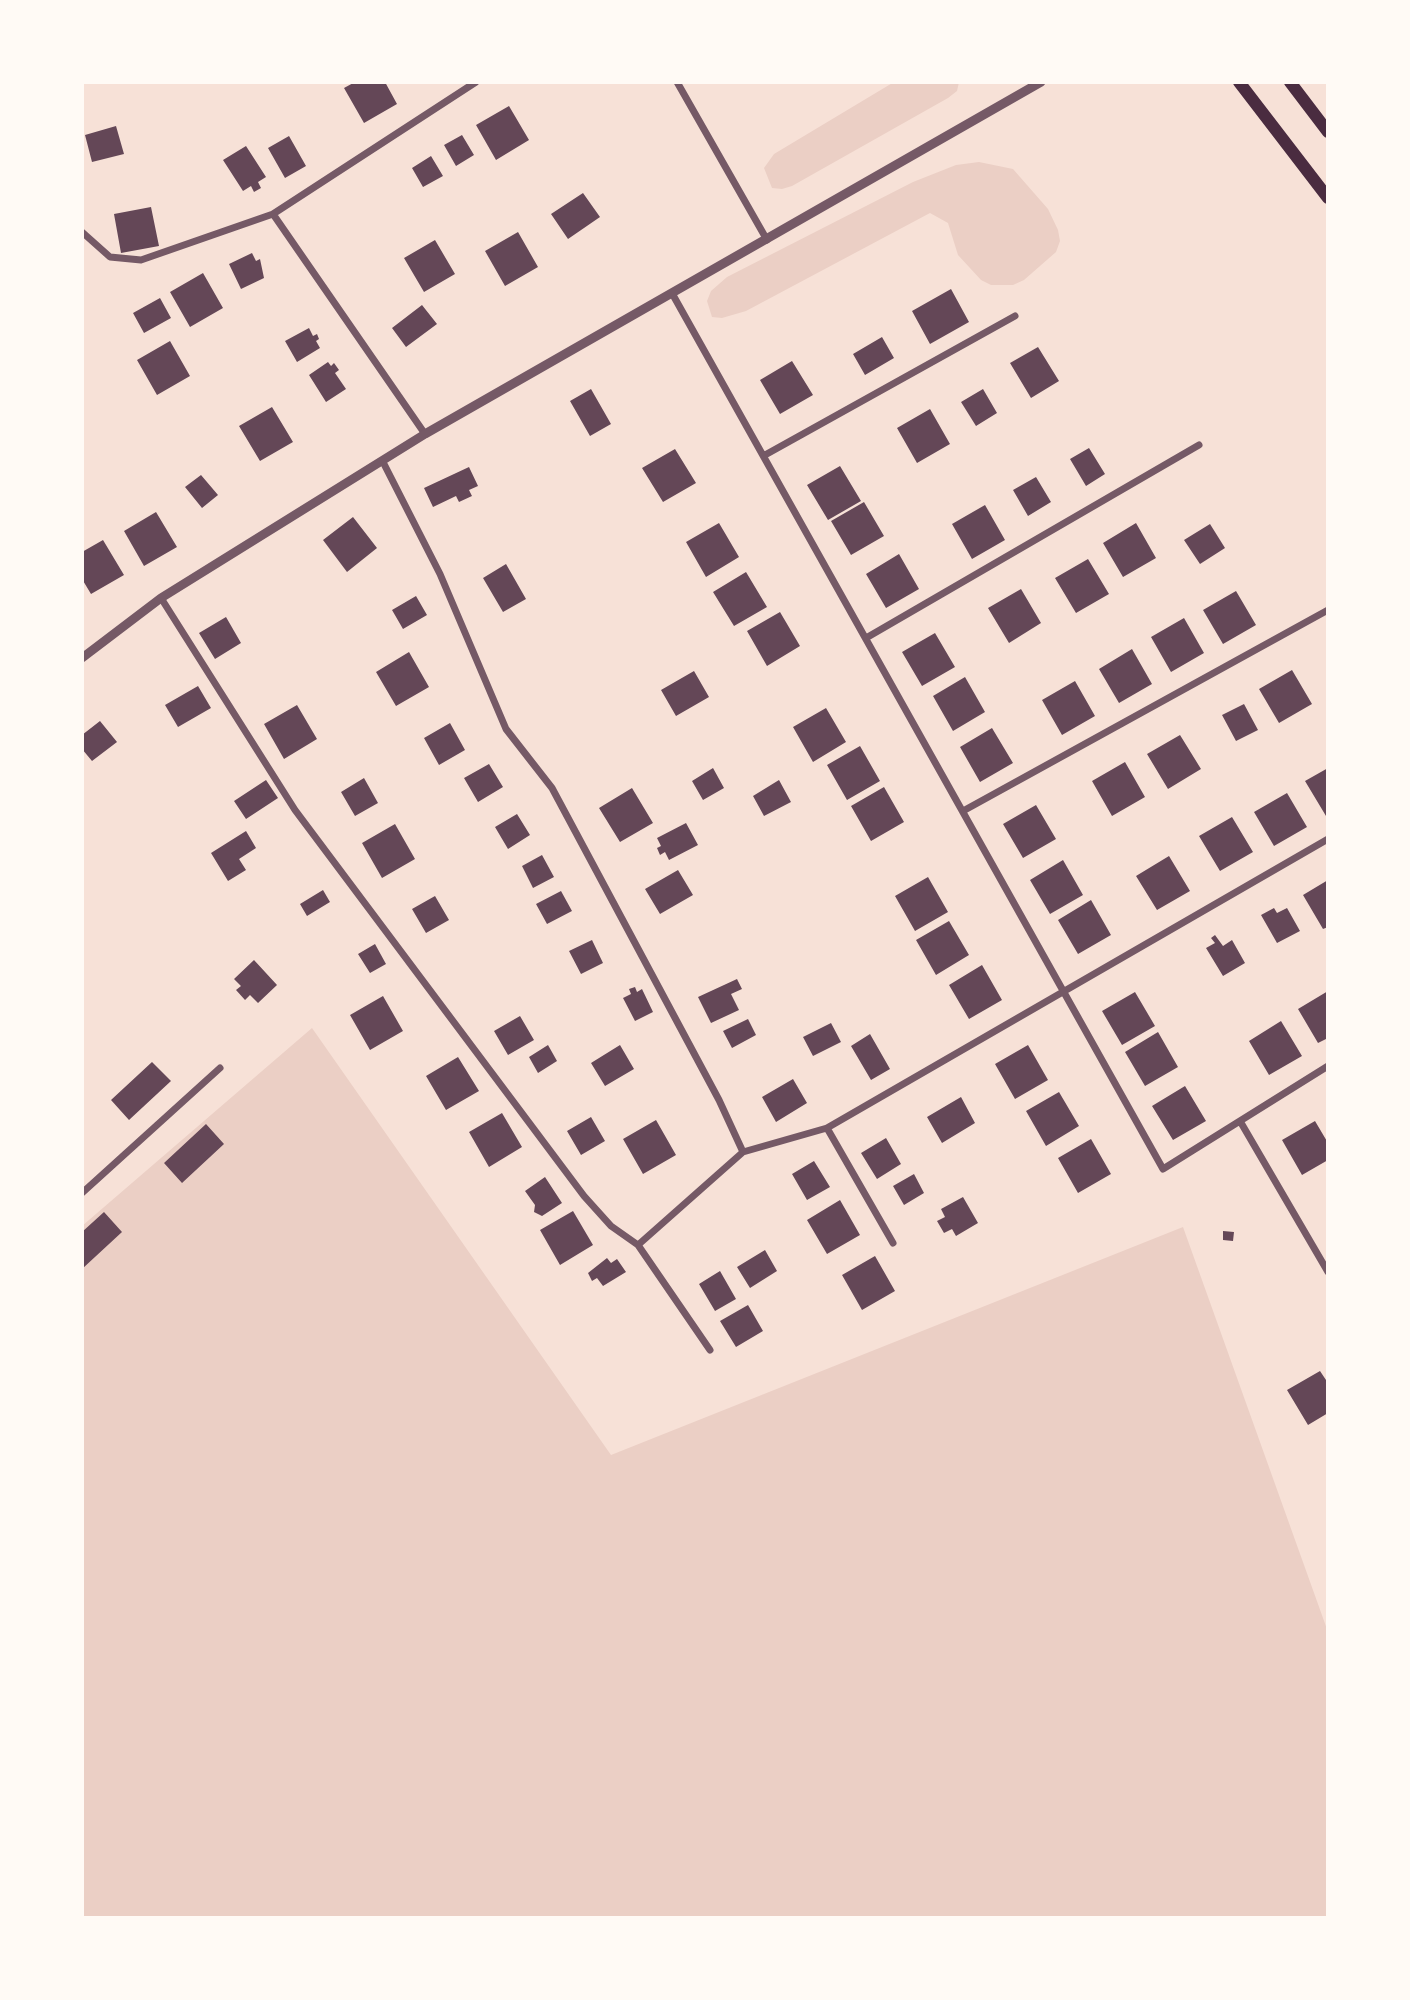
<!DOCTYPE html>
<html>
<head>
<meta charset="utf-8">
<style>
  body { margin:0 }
  #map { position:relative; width:1410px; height:2000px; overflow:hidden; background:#f7e1d7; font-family:Mulish,sans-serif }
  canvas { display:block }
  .frame { position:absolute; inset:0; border:84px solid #fffaf5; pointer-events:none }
</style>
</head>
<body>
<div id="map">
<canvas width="1410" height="2000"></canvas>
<div class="frame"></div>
</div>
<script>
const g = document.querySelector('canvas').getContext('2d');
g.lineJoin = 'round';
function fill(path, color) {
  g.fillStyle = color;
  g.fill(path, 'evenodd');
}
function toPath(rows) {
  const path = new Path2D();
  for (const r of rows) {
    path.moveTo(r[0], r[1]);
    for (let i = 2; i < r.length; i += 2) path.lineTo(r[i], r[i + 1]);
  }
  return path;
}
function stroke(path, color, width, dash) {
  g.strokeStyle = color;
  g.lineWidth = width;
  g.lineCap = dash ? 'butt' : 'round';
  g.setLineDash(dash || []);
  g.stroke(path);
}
fill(toPath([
  [894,82,959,82,957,91,948,98,792,186,782,189,772,188,764,168,774,154],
  [979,162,1013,169,1048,209,1058,230,1060,241,1056,252,1024,280,1013,285,991,285,981,280,958,255,948,223,930,213,746,311,722,318,712,317,707,301,711,291,727,277,913,182,956,165],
  [312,1028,611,1455,1183,1227,1328,1632,1328,1918,82,1918,82,1226]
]), '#ebcfc5');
fill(toPath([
  [355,82,385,82,397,104,364,123,344,88],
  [509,106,529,140,496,160,476,125],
  [116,126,124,154,92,162,85,135],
  [462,135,474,155,456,166,444,145],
  [289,136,306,166,285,178,268,148],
  [246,146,266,177,258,182,261,188,254,192,251,186,243,191,223,160],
  [431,156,443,176,423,187,412,168],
  [583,193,600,217,568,239,551,214],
  [151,207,159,246,121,253,114,214],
  [518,232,538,267,505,286,485,251],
  [435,240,455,274,424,292,404,258],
  [252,253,256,261,260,259,264,278,241,289,229,264],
  [203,273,223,308,190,327,170,292],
  [951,289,969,322,930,344,912,311],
  [160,298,171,318,144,333,133,313],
  [422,305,437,324,406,347,392,328],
  [309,328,313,336,317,334,319,339,316,341,320,348,297,362,285,341],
  [882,337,894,358,865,375,853,354],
  [170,341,190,376,157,395,137,360],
  [1038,347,1059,381,1031,398,1010,363],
  [792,361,813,395,780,414,760,380],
  [328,362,331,366,334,363,339,370,335,373,346,389,326,402,309,375],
  [591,389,611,424,590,436,570,401],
  [983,389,997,413,976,426,961,402],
  [272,407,293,442,260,461,239,426],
  [930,409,950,444,917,463,897,428],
  [1089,448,1105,474,1086,486,1070,459],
  [675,449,696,483,663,502,642,468],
  [840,466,861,501,828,520,807,485],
  [469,467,478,486,469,490,472,496,459,502,456,496,433,507,424,488],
  [201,475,218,495,202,508,185,487],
  [1036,477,1051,502,1028,516,1013,490],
  [864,502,884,536,851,555,831,521],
  [985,505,1005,540,972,559,952,524],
  [156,512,177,547,144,566,124,531],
  [353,517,377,548,347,572,323,540],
  [719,523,739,557,706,577,686,542],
  [1136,523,1156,558,1123,577,1103,543],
  [1210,524,1225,548,1200,564,1184,540],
  [103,540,124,575,91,594,82,579,82,552],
  [899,554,919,589,886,608,866,574],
  [1088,559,1109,594,1076,613,1055,578],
  [506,564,526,599,503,612,483,578],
  [746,572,767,607,734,626,713,592],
  [1021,589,1041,623,1009,643,988,608],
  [1236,591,1256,625,1223,644,1203,610],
  [416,596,427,615,403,629,392,610],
  [780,612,800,646,767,666,747,631],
  [226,617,241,643,215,659,199,633],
  [1184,618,1204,653,1171,672,1151,637],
  [935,633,955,667,922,686,902,652],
  [1132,649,1152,684,1119,703,1099,669],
  [409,652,429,687,396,706,376,672],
  [1292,670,1312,704,1279,723,1259,689],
  [694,671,709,697,676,716,661,690],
  [965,677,985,712,953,731,933,696],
  [1075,681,1095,716,1062,735,1042,700],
  [198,686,211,708,178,727,165,705],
  [1244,704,1258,730,1236,741,1222,715],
  [297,705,317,739,284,759,264,724],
  [826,708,846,742,813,762,793,727],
  [100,721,117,742,92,761,82,749,82,735],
  [450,723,465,750,439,765,424,738],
  [992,728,1013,763,980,782,960,747],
  [1180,735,1201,769,1168,789,1147,754],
  [860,746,880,781,847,800,827,765],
  [1125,762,1145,797,1112,816,1092,781],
  [489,764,503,787,478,802,464,778],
  [713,768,724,788,703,800,692,781],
  [1328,768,1328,815,1326,816,1305,781],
  [364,778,378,803,355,816,341,792],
  [266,780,278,798,246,819,234,801],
  [779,780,791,802,764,816,753,796],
  [884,787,904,822,871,841,851,806],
  [632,788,653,823,620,842,599,808],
  [1287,793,1307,827,1274,846,1254,812],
  [1036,805,1056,839,1023,858,1003,824],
  [517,814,530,835,508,849,495,827],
  [1232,817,1253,852,1220,871,1199,836],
  [686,823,698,845,669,860,665,852,660,855,657,848,661,846,657,838],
  [395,824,415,859,382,878,362,843],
  [246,831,256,848,239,859,246,870,228,881,211,853],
  [542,855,554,877,533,888,522,866],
  [1169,856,1190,891,1157,910,1136,876],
  [1063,860,1083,895,1050,914,1030,880],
  [678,870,693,895,660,914,645,889],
  [928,877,948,912,915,931,895,896],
  [1328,880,1328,927,1323,929,1303,895],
  [323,890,330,902,307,916,300,904],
  [561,891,572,911,547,924,536,904],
  [435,896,449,920,426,933,412,909],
  [1091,900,1111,935,1078,954,1058,920],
  [1274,908,1277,913,1287,908,1300,931,1277,943,1261,915],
  [949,921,969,955,936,975,916,940],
  [1215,935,1223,946,1232,940,1245,963,1223,976,1206,948,1215,943,1211,938],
  [592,940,603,963,581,974,569,951],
  [375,944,386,964,370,973,358,954],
  [254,960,277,985,258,1003,250,995,245,1000,236,990,241,986,234,979],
  [982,965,1002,1000,969,1019,949,985],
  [737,979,742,989,731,994,739,1010,711,1023,698,997],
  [635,987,637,992,642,989,653,1012,635,1021,623,998,631,994,629,989],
  [1328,991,1328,1038,1318,1043,1298,1009],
  [1135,992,1155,1026,1122,1045,1102,1011],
  [383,996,403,1031,370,1050,350,1015],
  [520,1016,534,1040,508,1055,494,1031],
  [748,1019,756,1035,732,1048,723,1031],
  [1281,1021,1302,1056,1269,1075,1249,1041],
  [831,1023,841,1042,813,1056,803,1037],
  [1158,1032,1178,1067,1145,1086,1125,1052],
  [870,1034,890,1069,871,1080,851,1046],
  [548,1045,557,1061,538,1073,529,1057],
  [620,1045,634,1069,605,1086,591,1063],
  [1028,1045,1048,1080,1015,1099,995,1064],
  [458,1057,479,1091,446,1110,426,1076],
  [152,1062,171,1081,129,1120,111,1100],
  [793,1079,807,1103,776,1122,762,1097],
  [1185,1086,1206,1121,1173,1140,1152,1106],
  [1059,1092,1079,1126,1046,1146,1026,1111],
  [961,1097,975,1123,942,1143,927,1117],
  [502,1113,522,1147,489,1167,469,1132],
  [591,1117,605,1141,581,1155,567,1131],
  [656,1120,676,1155,643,1174,623,1139],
  [1315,1121,1328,1143,1328,1160,1302,1175,1282,1140],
  [206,1124,224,1144,182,1183,164,1163],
  [886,1138,901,1164,877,1179,861,1153],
  [1091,1139,1111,1174,1078,1193,1058,1158],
  [814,1161,830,1187,807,1200,792,1174],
  [914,1174,924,1193,904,1205,893,1186],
  [545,1177,562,1203,542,1216,534,1212,535,1205,525,1191],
  [963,1197,978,1223,956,1236,952,1229,944,1233,937,1221,945,1217,941,1209],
  [840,1200,860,1235,827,1254,807,1220],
  [573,1211,593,1245,560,1265,540,1230],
  [104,1212,122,1232,82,1269,82,1232],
  [1223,1231,1234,1232,1233,1241,1223,1240],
  [765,1250,777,1271,750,1288,737,1267],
  [875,1256,895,1291,862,1310,842,1275],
  [607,1258,611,1263,617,1259,626,1272,603,1286,597,1278,592,1281,588,1273],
  [720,1271,736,1299,715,1311,699,1284],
  [748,1305,763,1331,736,1347,720,1321],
  [1320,1371,1328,1383,1328,1413,1308,1425,1287,1390]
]), '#644757');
stroke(toPath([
  [677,82,767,240],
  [273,214,425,434],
  [82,232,110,257,141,260,273,214,476,82],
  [673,295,1163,1169,1328,1066],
  [765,455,1015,316],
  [383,462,440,574,506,729,552,788,719,1100,743,1152],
  [161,598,295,810,584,1196,611,1226,638,1245,710,1350],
  [866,638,1199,445],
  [963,811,1328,610],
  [1240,1121,1328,1272],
  [827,1128,893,1243],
  [82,1193,220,1068],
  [638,1245,743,1152,827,1128,1328,839]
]), '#755966', 7);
stroke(toPath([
  [82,658,161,598,425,434,1041,82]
]), '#755966', 9);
stroke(toPath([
  [1239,82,1328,198],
  [1290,82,1328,132]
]), '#4a2c40', 12);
</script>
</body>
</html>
